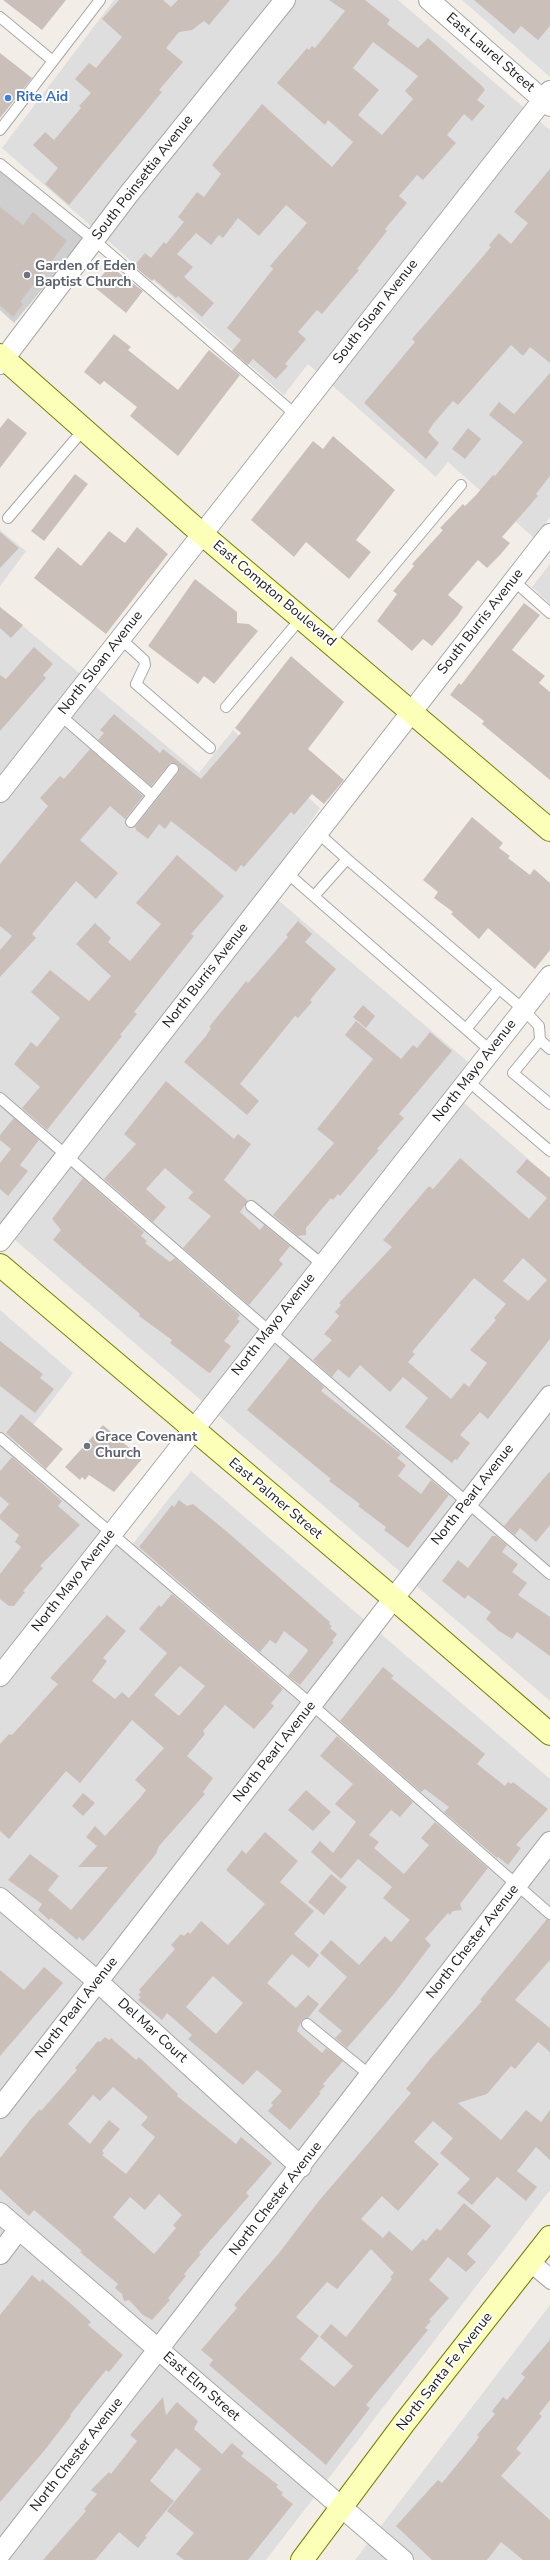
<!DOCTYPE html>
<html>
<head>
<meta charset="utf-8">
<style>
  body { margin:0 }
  canvas { display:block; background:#f2eee7 }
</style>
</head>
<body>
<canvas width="550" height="2560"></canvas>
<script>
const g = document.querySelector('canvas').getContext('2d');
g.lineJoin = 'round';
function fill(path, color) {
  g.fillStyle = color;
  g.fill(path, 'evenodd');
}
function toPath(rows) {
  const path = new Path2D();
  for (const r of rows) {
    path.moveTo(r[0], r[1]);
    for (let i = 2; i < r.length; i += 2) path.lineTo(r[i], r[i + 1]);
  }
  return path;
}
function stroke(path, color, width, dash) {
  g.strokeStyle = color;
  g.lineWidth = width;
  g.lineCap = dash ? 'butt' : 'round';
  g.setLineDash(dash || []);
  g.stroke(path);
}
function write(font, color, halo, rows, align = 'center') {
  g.font = font + ' "Nunito Sans",sans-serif';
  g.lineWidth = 4;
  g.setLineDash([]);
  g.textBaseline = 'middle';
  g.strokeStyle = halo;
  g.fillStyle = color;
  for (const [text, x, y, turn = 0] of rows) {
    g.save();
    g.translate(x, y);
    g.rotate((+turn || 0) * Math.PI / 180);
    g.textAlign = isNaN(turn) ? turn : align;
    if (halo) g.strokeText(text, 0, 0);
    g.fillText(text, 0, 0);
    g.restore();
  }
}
fill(toPath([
  [114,0,398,0,550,130,550,517,534,538,448,462,436,477,308,364,284,395,2,148],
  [462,0,550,0,550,77],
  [0,530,26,551,0,586],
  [550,564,550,604,532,587],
  [0,607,199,773,233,730,320,808,264,888,468,1062,448,1089,550,1178,550,1701,0,1227],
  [0,1310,73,1373,14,1450,127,1551,191,1471,550,1779,550,2190,266,2560,0,2560],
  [550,2305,550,2560,355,2560]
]), '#dfdede');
fill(toPath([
  [0,170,84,239,14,323,0,310]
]), '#cfcfcf');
fill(toPath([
  [3,0,66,0,42,30],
  [119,0,163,0,171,7,178,0,230,0,209,25,204,21,192,30,179,32,166,48,183,62,159,90,162,92,69,205,45,184,58,168,33,145,45,132,54,140,81,108,79,106,91,93,75,79,89,63,96,68,122,37,102,19],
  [329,0,365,0,390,20,387,24,418,48,428,38,482,86,485,90,477,100,485,106,472,121,464,114,447,135,456,143,423,180,417,175,399,196,407,203,385,229,387,231,357,269,359,270,322,314,317,310,298,332,306,339,285,364,288,366,276,379,253,359,248,365,232,351,241,340,227,328,273,269,270,266,307,223,286,205,259,236,238,218,223,238,219,235,211,245,196,233,177,254,193,267,184,277,214,303,202,317,178,296,176,298,154,279,152,281,134,266,145,253,151,258,164,242,166,244,184,222,178,217,197,192,204,197,221,174,212,165,262,104,332,167,353,142,328,120,325,125,277,83,307,48,309,50,312,46,315,48,345,11],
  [373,42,418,76,405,91,413,99,382,135,358,115,379,90,353,68],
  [474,0,550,0,550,26,538,40,521,26,514,34],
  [0,53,32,78,0,118],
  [550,169,550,363,530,347,523,356,511,345,458,405,453,401,433,424,428,432,439,443,426,459,364,403,415,342,412,339,491,247,489,245,499,233,511,244,528,223,514,212],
  [0,207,23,225,33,212,67,241,20,302,23,304,13,317,0,305],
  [110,266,143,291,126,313,93,286],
  [114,334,131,347,128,350,178,390,209,350,240,375,178,456,130,416,137,407,104,381,100,385,84,372],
  [550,373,550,476,536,494,538,496,502,537,510,543,500,555,487,568,478,560,448,595,463,607,458,615,432,646,423,639,412,651,377,621,397,594,393,591,414,566,412,564,443,530,440,528,463,504,465,506,477,494,493,475,495,476,523,442,489,415,499,402,514,414],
  [8,418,27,433,0,468,0,428],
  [468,428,481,439,465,459,452,449],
  [333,436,395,490,356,540,371,552,349,579,306,542,294,557,251,520,313,441,323,449],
  [75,474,88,484,44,541,31,531],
  [137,527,168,554,106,634,34,578,58,547,81,566,109,531,125,543],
  [0,532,19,548,0,568],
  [195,579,237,612,237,623,249,624,258,631,214,684,204,676,198,684,148,646],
  [524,603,540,615,512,650,545,676,539,683,550,692,550,780,482,724,484,721,450,695,459,683,461,685],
  [0,607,23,625,11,638,0,628],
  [34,647,53,664,43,675,46,678,0,731,0,675,6,679],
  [291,656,344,702,308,749,344,780,324,804,312,794,294,815,291,812,244,867,241,865,236,872,171,821,165,829,159,824,148,839,136,830,135,827,178,773,179,767,177,764,170,763,151,786,98,740,104,733,100,730,114,714,160,753,163,749,201,779,241,733,235,728],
  [90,749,143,796,125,819,110,806,80,840,118,873,96,899,76,881,32,934,36,938,0,977,0,950,12,936,0,926,0,864,48,806,40,798,60,776,64,779],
  [472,817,503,843,499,848,510,856,508,858,530,875,534,869,550,883,550,950,535,969,488,928,479,939,451,914,453,912,434,898,438,892,423,880],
  [177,855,224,896,191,934,194,936,134,1012,137,1014,120,1035,122,1036,47,1130,22,1108,40,1087,14,1064,31,1042,37,1047,60,1018,31,992,50,970,89,1001,111,976,76,944,95,923,111,938,108,942,130,961,161,924,136,903],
  [298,921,312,934,305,942,336,969,310,1000,312,1002,298,1018,295,1016,240,1084,259,1101,247,1115,184,1062,206,1036,211,1028,209,1027,235,995,246,981,248,983,288,937,286,935],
  [363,1005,375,1016,366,1028,353,1017],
  [356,1021,401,1059,413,1045,417,1048,430,1032,452,1051,399,1114,404,1118,377,1149,379,1150,340,1196,338,1194,333,1200,331,1198,306,1228,306,1235,298,1236,273,1215,334,1143,317,1129,373,1059,345,1035],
  [166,1081,234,1139,238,1134,251,1144,224,1180,248,1201,240,1212,260,1230,264,1225,290,1246,279,1260,283,1264,249,1305,183,1248,211,1216,188,1198,193,1192,165,1168,146,1189,166,1207,153,1222,104,1179,136,1144,124,1134],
  [14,1118,39,1140,20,1165,28,1171,8,1196,0,1189,0,1163,11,1149,0,1140,0,1135],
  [460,1158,529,1219,547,1198,516,1172,527,1159,550,1178,550,1339,488,1419,480,1412,460,1435,470,1443,457,1460,455,1459,452,1463,405,1427,428,1398,403,1377,390,1392,360,1365,349,1378,338,1369,332,1377,313,1360,332,1340,324,1334,339,1316,335,1312,341,1305,339,1303,392,1247,383,1240,429,1186,433,1189],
  [523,1258,547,1280,528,1301,503,1281],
  [474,1278,506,1304,494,1318,496,1320,470,1350,487,1363,469,1387,464,1383,451,1399,408,1362,415,1354,412,1352],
  [83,1178,144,1232,141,1236,147,1241,145,1243,170,1262,175,1258,240,1315,237,1319,240,1321,224,1341,231,1346,211,1372,209,1373,170,1343,172,1340,139,1316,140,1314,53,1240,61,1230,52,1219],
  [0,1341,43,1374,40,1378,54,1389,35,1413,0,1386],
  [290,1357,324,1387,321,1391,401,1454,397,1458,406,1465,398,1476,421,1494,431,1480,449,1495,408,1548,384,1530,386,1527,358,1506,360,1504,329,1481,331,1479,247,1410],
  [21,1414,63,1449,46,1469,6,1433],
  [103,1425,142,1459,114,1492,89,1475,85,1480,82,1477,80,1480,65,1467],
  [12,1457,62,1501,58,1506,80,1525,40,1566,43,1568,23,1591,25,1592,14,1606,9,1606,0,1599,0,1574,21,1547,15,1542,19,1535,0,1519,0,1515,9,1504,0,1496,0,1471],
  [550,1471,550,1525,536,1542,520,1528,515,1535,504,1526],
  [179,1500,187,1506,193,1504,225,1530,330,1622,329,1624,332,1626,330,1628,337,1634,332,1641,334,1642,300,1685,288,1676,308,1651,307,1649,284,1631,276,1644,270,1640,260,1652,139,1547,172,1505,174,1507],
  [492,1536,496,1536,507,1545,502,1552,518,1564,512,1572,527,1583,518,1595,550,1617,550,1656,517,1632,512,1639,499,1631,486,1619,491,1612,468,1595,465,1599,442,1581,458,1560,468,1568],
  [172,1594,283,1689,271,1703,274,1706,254,1729,225,1705,203,1731,205,1734,187,1756,213,1778,203,1792,205,1794,159,1846,156,1854,93,1930,83,1941,79,1937,77,1940,51,1918,49,1920,38,1910,42,1904,8,1880,30,1854,59,1876,48,1890,71,1910,108,1867,78,1867,97,1846,86,1837,95,1826,105,1836,140,1798,146,1790,135,1780,164,1748,132,1720,80,1783,66,1771,9,1839,0,1831,0,1744,9,1734,12,1735,58,1684,50,1678,107,1615,126,1631,103,1658,107,1661,92,1681,115,1699,122,1692,129,1698,167,1653,139,1629,159,1605,161,1607],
  [180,1666,205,1686,179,1716,154,1695],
  [383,1667,394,1676,391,1678,485,1754,477,1764,505,1786,508,1782,511,1784,513,1782,548,1809,516,1845,521,1848,508,1865,498,1857,497,1858,444,1812,449,1807,425,1789,421,1792,340,1721],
  [337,1736,413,1802,400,1817,391,1810,369,1835,379,1842,374,1848,404,1874,429,1845,421,1838,435,1822,488,1868,460,1904,462,1910,453,1911,450,1915,448,1913,425,1939,431,1945,393,1995,347,2048,335,2038,342,2031,318,2011,347,1977,320,1953,331,1940,359,1965,385,1936,391,1942,410,1920,383,1898,392,1887,358,1859,341,1879,311,1852,320,1841,333,1853,356,1822,335,1804,353,1784,320,1756],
  [306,1790,331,1812,313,1831,288,1810],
  [83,1793,95,1803,83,1816,72,1806],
  [265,1832,298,1861,280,1882,314,1911,294,1934,319,1955,309,1968,292,1954,267,1983,296,2008,308,1995,319,2004,308,2018,302,2020,297,2031,322,2053,326,2048,343,2061,323,2084,325,2086,319,2092,321,2093,290,2130,268,2111,273,2105,271,2103,282,2091,257,2070,243,2085,188,2039,192,2035,167,2013,162,2020,138,2000,141,1997,138,1995,141,1992,139,1990,175,1949,171,1945,181,1934,184,1936,188,1932,190,1934,201,1921,228,1945,265,1904,226,1870,242,1850,246,1854],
  [213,1976,243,2003,216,2034,186,2007],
  [331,1874,347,1887,324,1915,308,1902],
  [547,1919,550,1920,550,1960,515,2000,550,2028,550,2052,538,2042,515,2069,511,2066,487,2094,458,2103,501,2140,526,2110,541,2122,550,2110,550,2160,536,2147,517,2171,537,2187,526,2201,497,2177,472,2205,457,2193,470,2179,440,2153,453,2138,433,2121,414,2142,439,2164,398,2211,382,2196,361,2219,383,2238,389,2231,412,2251,423,2239,426,2241,437,2228,440,2231,464,2203,491,2226,467,2254,476,2262,466,2272,448,2257,429,2280,449,2298,429,2320,431,2321,425,2328,428,2330,366,2405,370,2408,326,2465,209,2365,213,2360,201,2350,237,2308,234,2305,279,2253,318,2202,411,2093,406,2089,431,2058,482,2001,480,2000],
  [371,2249,394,2273,390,2277,392,2279,346,2337,331,2324,320,2337,353,2366,334,2387,300,2359,319,2336,296,2317,327,2282,337,2289],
  [44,1967,63,1983,0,2056,0,1970,24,1990],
  [105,2037,109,2040,111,2038,136,2060,139,2057,178,2094,177,2096,236,2144,241,2137,272,2163,246,2193,249,2196,199,2253,201,2254,184,2274,186,2276,168,2298,170,2300,152,2320,143,2315,129,2300,124,2301,122,2294,115,2288,118,2284,80,2252,82,2251,34,2210,29,2216,0,2189,0,2158,30,2120,40,2109,41,2111,77,2070,75,2068,98,2041,100,2042],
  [113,2087,148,2117,141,2125,155,2137,126,2174,102,2155,104,2153,102,2151,120,2129,109,2120,90,2144,68,2124,93,2095,100,2101],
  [159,2194,182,2215,173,2225,176,2228,154,2254,113,2217,130,2197,145,2210],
  [32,2275,40,2282,42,2279,70,2303,91,2322,88,2325,123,2355,109,2372,106,2370,70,2415,71,2416,44,2451,0,2502,0,2315],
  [550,2340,550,2400,539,2414,542,2416,516,2449,521,2453,501,2476,550,2520,550,2560,523,2560,501,2542,487,2560,432,2560,396,2526,438,2480,442,2483,474,2444,479,2437,477,2435,495,2414,492,2411,503,2397,507,2400,525,2377,521,2374],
  [163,2397,166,2415,177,2402,198,2421,194,2429,222,2454,232,2443,244,2453,241,2456,278,2485,276,2487,283,2493,281,2495,293,2504,248,2560,184,2560,176,2554,194,2533,167,2511,201,2469,176,2448,150,2481,174,2501,145,2536,147,2537,138,2548,119,2532,95,2560,43,2560,86,2511,84,2509,97,2494,91,2490,109,2472,111,2474,137,2441,130,2435]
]), '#cbc0b9');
const service = toPath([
  [0,17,53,61],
  [0,130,100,0],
  [0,164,94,240,296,415],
  [8,518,84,429],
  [513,580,550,613],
  [121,639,144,660,145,665,136,684,210,748],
  [330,642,461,485],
  [226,707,302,617],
  [60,715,152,795],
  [131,822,173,769],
  [317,832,347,859],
  [286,872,491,1051],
  [315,895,347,859,524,1010,539,1026,540,1040],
  [466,1029,499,989],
  [550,1049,540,1040,513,1073,550,1104],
  [468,1081,550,1151],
  [0,1098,550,1574],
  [251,1206,322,1264],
  [0,1438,311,1704,550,1914],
  [307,2024,371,2076],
  [533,2259,550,2273],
  [527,2265,550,2284]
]);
const minor = toPath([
  [429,0,550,106],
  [0,364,128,195,285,0],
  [0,792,550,91],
  [0,1241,550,534],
  [0,1676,550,976],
  [0,1898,97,1981,301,2167],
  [0,2108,550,1396],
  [0,2213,403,2560],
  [0,2254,19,2229],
  [0,2554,550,1842]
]);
const secondary = toPath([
  [0,355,202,534,550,830],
  [0,1265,393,1598,550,1734],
  [302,2560,405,2422,550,2237]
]);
stroke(service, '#a8a8a8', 12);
stroke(minor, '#a8a8a8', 22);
stroke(secondary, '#748000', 24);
stroke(service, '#fff', 10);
stroke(minor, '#fff', 20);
stroke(secondary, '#fcffb8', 22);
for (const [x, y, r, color] of [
  [8,98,4,"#3f7fe0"],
  [27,275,4,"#6b7280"],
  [87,1446,4,"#6b7280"]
]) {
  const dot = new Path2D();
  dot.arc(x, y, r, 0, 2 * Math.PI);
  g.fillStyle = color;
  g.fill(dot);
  stroke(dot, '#fff', 1.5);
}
write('14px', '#212121', '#fff', [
  ["East Laurel Street",490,53,41],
  ["South Poinsettia Avenue",143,178,-52],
  ["South Sloan Avenue",376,312,-52],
  ["East Compton Boulevard",274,594,40],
  ["South Burris Avenue",481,622,-52],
  ["North Sloan Avenue",101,663,-52],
  ["North Burris Avenue",206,976,-52],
  ["North Mayo Avenue",475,1071,-52],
  ["North Mayo Avenue",274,1325,-52],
  ["North Pearl Avenue",473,1495,-52],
  ["East Palmer Street",275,1499,40],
  ["North Mayo Avenue",74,1581,-52],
  ["North Pearl Avenue",275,1752,-52],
  ["North Chester Avenue",473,1942,-52],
  ["North Pearl Avenue",77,2008,-52],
  ["Del Mar Court",152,2031,42],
  ["North Chester Avenue",276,2199,-52],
  ["North Santa Fe Avenue",445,2372,-52],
  ["East Elm Street",201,2387,41],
  ["North Chester Avenue",77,2455,-52]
]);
write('bold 14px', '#366cbe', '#fff', [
  ["Rite Aid",16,98]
], 'left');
write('bold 14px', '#5b616d', '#fff', [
  ["Garden of Eden",35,267],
  ["Baptist Church",35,283],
  ["Grace Covenant",95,1438],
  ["Church",95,1454]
], 'left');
</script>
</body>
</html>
